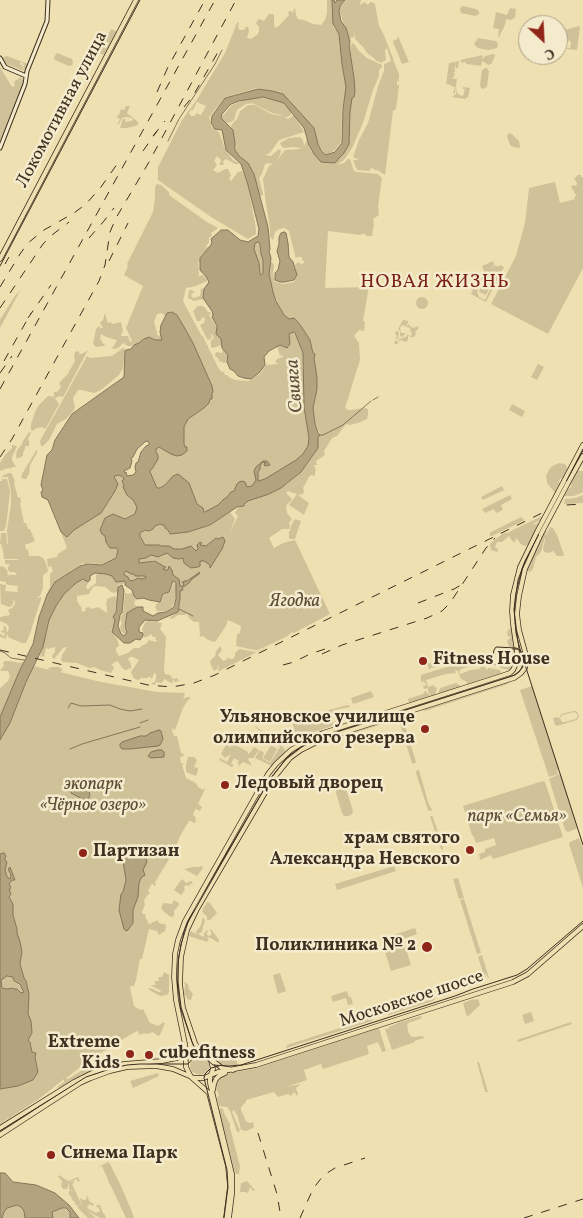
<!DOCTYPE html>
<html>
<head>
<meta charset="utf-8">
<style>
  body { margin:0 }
  #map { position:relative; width:583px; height:1218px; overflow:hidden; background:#eee0b0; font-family:Vollkorn,serif }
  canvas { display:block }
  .north { position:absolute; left:518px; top:15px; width:50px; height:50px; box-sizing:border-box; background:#f4ebcc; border:1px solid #aca087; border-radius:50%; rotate:155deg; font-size:14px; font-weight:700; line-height:20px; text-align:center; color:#3f2f20 }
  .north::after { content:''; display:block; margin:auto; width:18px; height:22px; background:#8f2418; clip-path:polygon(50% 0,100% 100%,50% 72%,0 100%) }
</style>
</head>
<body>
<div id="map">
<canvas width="583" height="1218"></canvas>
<div class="north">С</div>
</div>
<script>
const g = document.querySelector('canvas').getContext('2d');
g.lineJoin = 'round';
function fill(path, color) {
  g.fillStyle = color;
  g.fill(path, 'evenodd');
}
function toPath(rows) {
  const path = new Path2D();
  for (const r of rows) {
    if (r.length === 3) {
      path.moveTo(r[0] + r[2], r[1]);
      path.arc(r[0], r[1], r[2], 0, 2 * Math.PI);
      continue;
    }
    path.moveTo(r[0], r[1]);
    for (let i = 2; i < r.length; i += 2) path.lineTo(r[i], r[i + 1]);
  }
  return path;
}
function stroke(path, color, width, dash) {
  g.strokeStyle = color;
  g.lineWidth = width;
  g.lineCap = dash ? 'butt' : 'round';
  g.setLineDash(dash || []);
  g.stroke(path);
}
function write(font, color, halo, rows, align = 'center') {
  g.font = font + ' Vollkorn,serif';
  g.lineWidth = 5;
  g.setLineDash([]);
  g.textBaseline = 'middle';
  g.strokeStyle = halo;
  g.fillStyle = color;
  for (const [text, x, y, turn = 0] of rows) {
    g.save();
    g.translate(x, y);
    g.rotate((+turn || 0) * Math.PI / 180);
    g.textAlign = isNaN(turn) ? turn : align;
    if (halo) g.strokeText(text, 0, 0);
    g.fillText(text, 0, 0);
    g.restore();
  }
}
fill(toPath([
  [327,0,331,0,333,4,333,27,339,33,347,88,342,109,341,142,336,149,329,154,324,154,318,143,311,126,282,94,257,88,225,97,209,117,211,126,219,132,225,149,233,160,239,163,239,164,235,164,226,159,223,161,224,165,220,165,219,164,220,163,221,160,217,156,214,161,217,165,213,170,218,173,225,169,228,169,231,175,229,179,231,181,238,172,242,171,248,185,256,229,256,234,248,239,211,217,158,180,158,167,182,120,196,101,225,53,237,23,239,22,238,28,240,30,244,30,246,27,248,27,249,31,247,38,251,39,258,34,259,31,259,26,256,24,257,21,259,19,264,21,269,14,272,14,274,15,274,25,275,28,279,26,289,15,288,12,291,11,293,13,294,9,295,8,296,15,298,19,304,20,313,24,321,25,325,20,327,13],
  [197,102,206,106,201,115,196,113,195,116,191,116,189,113,191,110,193,110],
  [346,0,361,0,360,5,365,2,368,5,370,2,372,2,375,4,379,26,383,33,393,58,394,62,399,74,399,81,398,82,397,78,397,85,399,85,399,86,396,109,393,111,385,175,377,170,375,170,371,167,371,169,369,171,357,170,353,160,359,160,353,157,359,140,368,123,378,86,384,71,384,64,391,61,387,48,385,50,386,60,381,63,375,60,374,58,368,54,363,47,355,39,354,30,354,37,350,38,351,41,350,41,340,13,340,7],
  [463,6,476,9,479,11,479,14,475,16,461,13,460,10,461,7],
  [510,8,516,9,515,18,511,20,506,19,505,25,499,37,498,37,499,29,493,28,496,12,507,15],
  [579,26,580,27,577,50,567,49,566,48,570,48,571,42,570,42,570,40,569,41,567,41,566,39,564,40,563,38,562,40,558,40,558,32],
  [111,29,116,31,117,33,104,55,99,53,104,43,108,45,109,43,105,41],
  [398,36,409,62,402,64,393,42,393,41,397,39],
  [478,38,496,41,498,44,497,48,488,50,478,48,474,44],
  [353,43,355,45,358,50,367,58,382,65,382,67,379,70,379,76,373,90,363,123,352,148,344,160,337,165,344,163,348,159,350,159,354,171,357,172,378,174,382,178,378,206,379,215,373,219,374,225,373,229,372,236,366,236,366,234,362,234,361,235,328,231,325,287,326,288,368,287,369,277,371,277,370,286,372,277,373,278,372,285,369,286,363,321,365,322,364,331,359,330,354,336,359,343,360,360,345,408,348,410,351,410,365,408,368,409,368,415,367,419,358,423,350,425,346,424,337,436,332,438,324,451,325,455,316,461,317,465,314,465,316,470,315,471,315,476,311,475,309,477,303,488,304,491,303,494,298,495,309,503,304,515,289,505,297,494,288,491,286,493,292,499,288,504,286,505,287,513,292,519,289,523,290,527,289,529,282,529,269,538,274,548,283,543,295,540,330,614,294,633,292,632,286,637,258,650,254,650,236,646,237,634,240,633,241,626,228,620,226,626,215,642,208,640,203,636,200,637,199,622,194,622,189,618,187,613,186,615,178,615,172,619,169,618,178,612,180,608,179,603,180,600,180,591,183,590,183,586,180,587,179,585,179,578,173,575,171,571,164,570,163,569,165,567,158,563,154,560,143,563,138,562,139,559,141,558,146,558,151,555,156,557,162,556,164,553,167,553,171,557,179,559,183,558,185,563,192,567,197,568,200,565,200,561,204,561,210,565,210,567,222,549,224,543,223,537,218,539,216,538,214,539,212,541,206,546,200,546,200,542,198,549,196,551,193,547,177,549,172,549,171,547,158,545,145,545,140,534,145,530,149,531,153,529,155,526,160,524,165,526,165,528,168,530,170,534,188,532,210,525,230,512,235,519,230,532,238,516,235,513,238,508,244,506,244,504,248,501,274,492,287,484,301,472,318,448,318,437,320,434,315,424,313,408,317,389,317,378,313,351,310,340,300,326,294,318,289,319,283,314,273,292,269,274,271,261,272,263,274,264,273,276,275,282,283,284,294,282,297,276,295,265,298,262,301,264,304,263,304,261,302,260,302,257,297,257,296,259,289,231,285,228,279,229,275,232,273,240,270,237,270,228,266,204,263,179,269,166,273,164,268,163,265,164,262,174,259,178,263,193,263,195,259,196,254,174,248,163,239,156,235,151,237,146,236,146,233,139,231,125,237,119,240,111,248,105,255,105,271,114,283,116,278,114,272,113,252,103,246,104,237,110,234,120,231,122,227,123,221,118,232,105,249,98,265,98,283,102,291,110,291,115,288,117,285,117,288,119,294,115,304,132,279,140,270,153,265,155,271,156,279,149,281,151,280,155,276,162,285,150,299,149,301,148,292,147,285,148,282,147,280,143,289,138,300,137,303,140,304,146,307,139,311,151,321,161,335,163,335,162,343,154,349,142,348,132,352,67,350,45],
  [57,53,72,59,73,62,72,65,69,66,55,60,54,57],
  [493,54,495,55,492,63,489,65,482,61,481,66,466,64,466,62,462,63,460,60,483,55,482,60,485,56],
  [7,56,28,64,26,69,24,69,23,66,24,66,23,63,21,62,20,64,22,65,24,71,25,71,24,73,23,73,24,71,4,63,2,58],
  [459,61,458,68,456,68,456,64,455,68,453,68,455,69,455,72,452,72,455,73,454,77,451,78,457,79,455,93,453,94,455,87,451,86,451,85,446,84,449,63],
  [0,67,12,87,15,86,14,82,17,79,19,81,18,79,20,77,23,80,24,83,0,142],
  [485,68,487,68,489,71,487,87,483,89,481,88,480,85,482,70],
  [457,87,457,93,459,94,459,95,463,96,465,89,463,89,463,87,470,88,468,97,465,99,452,97,456,94],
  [126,106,130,106,127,113,138,122,138,125,127,128,120,128,123,119,126,119,125,122,131,121,133,120,132,118,126,117,122,118,119,124,117,125,120,119,117,117,118,115,119,115,121,109,124,110],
  [509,133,512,134,519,141,520,147,519,148,513,147,510,145,507,136],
  [578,175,581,175,581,177,583,177,583,268,548,334,491,304,516,256,525,223,529,188,555,182,560,203,575,199,574,197,576,196,576,195,571,187,573,185,576,186,577,184,576,181,574,179],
  [157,184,161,185,169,192,169,195,207,222,218,228,211,233,212,236,209,238,209,242,205,248,210,246,200,257,200,261,198,262,199,274,198,277,201,275,203,276,207,279,207,281,196,286,187,288,185,287,186,288,183,301,201,335,203,336,207,345,208,345,208,347,219,369,222,372,224,372,225,375,227,375,230,378,236,380,249,381,260,374,266,365,279,364,275,362,277,359,283,357,282,355,280,356,277,346,280,345,283,347,288,348,290,344,289,334,293,333,295,334,298,341,303,353,304,407,309,438,308,446,303,454,296,460,265,479,258,481,258,472,260,469,260,466,262,462,266,463,266,465,270,465,267,461,265,461,257,466,256,480,252,486,246,487,245,482,234,491,231,492,227,497,218,505,205,512,203,508,197,504,189,483,186,481,172,478,165,485,160,488,157,488,150,472,150,470,152,469,158,459,155,450,158,447,177,456,182,455,187,451,184,444,184,427,188,419,206,407,211,399,213,392,212,386,193,343,177,315,172,312,167,313,165,316,162,313,157,314,154,322,157,332,157,335,159,336,161,334,162,339,161,341,155,340,149,337,139,343,134,345,133,344,132,346,128,346,123,343,118,348,113,349,112,348,115,344,117,340,106,337,101,334,100,339,102,341,102,343,105,344,104,346,96,347,93,344,96,329,99,326,101,328,103,328,100,323,103,320,105,313,108,323,110,322,113,324,121,322,123,332,121,334,121,336,128,336,130,342,132,341,126,328,143,286,124,275,128,266,127,264,153,212,155,198,155,187],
  [259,242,260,244,261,254,263,260,263,273,261,275,260,275,259,263,254,249,255,243],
  [493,261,494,264,492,269,495,265,498,267,500,265,504,267,486,302,471,294,473,289,475,289,478,285,476,284,473,288,476,281,480,279,484,272,482,266],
  [489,275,488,277,492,278,494,282,485,300,479,297,477,291,484,279],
  [484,280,491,284,486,295,479,292],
  [203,288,204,290,203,299,194,301,188,298,189,290,191,290,195,292,191,294,192,297,194,298,200,296,201,289],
  [21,289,0,328,0,320,14,297],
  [422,303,6],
  [198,306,203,306,206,309,208,312,210,312,211,314,209,315,216,326,216,334,221,340,221,345,213,348,211,347,211,340,214,338,212,334,211,334,212,337,209,340,207,339,200,325,204,323,205,319,203,317,200,321,197,321,193,311],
  [403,320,408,321,408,323,406,325,407,326,408,324,411,327,414,328,417,326,419,328,415,332,416,334,414,337,411,337,408,336,408,340,406,342,401,340,396,345,396,344,394,344,395,341,397,340,398,343,400,340,398,340,398,338,395,339,397,336,395,334,396,331,399,332,398,338,400,339,407,336,407,334,410,336,412,335,410,328,402,325,400,328,401,333,406,333,402,337,400,336,400,331,398,329],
  [123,348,125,349,123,368,119,375,101,390,94,393,81,390,78,390,73,398,75,408,73,411,66,419,57,424,49,440,43,446,41,446,40,441,87,356,90,358,112,356],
  [223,349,228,355,227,362,224,363,219,361,219,359,215,356,216,352,222,353],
  [88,350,63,397,60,396,55,398,59,404,46,428,44,429,43,427,37,428,32,431,31,430,31,424,35,412,38,406,48,396,51,396,54,397,54,392,57,392,59,390,61,387,59,383,67,375,75,361,74,356,75,352,78,351,80,354,82,354],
  [538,364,544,367,537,380,531,377],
  [512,404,525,411,522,417,509,410],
  [29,432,31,433,28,439,29,441,29,446,25,446,25,449,23,453,23,456,17,459,16,456,17,450,22,444,23,441],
  [12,445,17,446,12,457,12,460,16,467,12,467,11,469,10,468,4,469,2,471,0,470,0,463,5,455,12,448],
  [37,449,37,453,30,465,29,474,26,479,24,479,21,477,22,474],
  [559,463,565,464,568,469,563,479,561,478,560,479,559,482,561,483,555,493,547,483,546,475,551,467],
  [577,471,583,471,583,492,574,496,564,496,569,488,570,488,572,486,570,485],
  [7,473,10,473,12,474,13,477,15,481,14,483,18,498,20,497,21,502,20,503,24,523,26,523,28,529,30,529,35,541,28,544,26,544,25,545,26,549,28,550,29,556,39,556,43,558,45,561,48,570,47,573,45,573,43,576,43,588,40,596,37,597,38,598,41,597,41,600,35,617,31,631,26,643,22,643,12,639,8,637,7,633,6,639,0,637,0,634,2,634,2,636,5,635,4,632,3,633,1,632,1,631,4,630,3,627,5,626,6,627,7,633,9,628,7,624,0,621,0,617,10,615,8,610,12,608,15,604,14,599,12,606,9,607,1,604,0,584,6,585,5,591,18,592,17,588,19,586,9,585,6,584,6,582,0,581,0,566,4,567,7,570,8,576,8,575,17,575,15,572,10,572,8,570,8,567,10,564,5,564,5,560,17,560,19,559,4,559,3,550,1,544,0,544,1,533,6,533,7,544,8,543,7,530,11,504,11,492,8,477,2,477,5,474,7,475],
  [119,475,123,477,127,495,133,500,138,507,135,515,125,519,113,514,106,536,107,542,118,550,117,555,115,555,116,557,112,561,102,564,88,563,86,565,83,563,55,582,47,595,46,595,50,587,50,574,53,571,51,566,48,567,47,559,57,557,58,554,67,548,61,532,67,537,74,530,115,480,114,477],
  [2,479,7,479,10,492,6,526,4,531,0,531,0,481,2,481],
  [502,486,504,490,483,500,481,497],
  [510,495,512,499,501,505,503,510,496,513,494,509,485,513,482,509],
  [583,495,583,503,564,504,565,499,576,498],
  [544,515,540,521,536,522,532,525,539,523,528,545,524,546,521,544,516,538,515,542,512,541,509,536,502,542,497,542,495,547,498,549,497,552,491,550,490,544,497,538,504,533,507,533],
  [521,517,524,520,523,521,492,536,490,536,490,533,491,532],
  [295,519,301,521,295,539,289,539,289,531,290,531,291,526],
  [550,527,553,528,557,535,564,555,563,556,557,556,553,551,548,553,544,552,543,548,545,541,545,537,541,552,536,557,533,569,530,572,526,571,528,565,545,532,547,531,546,536],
  [126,571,131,574,133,573,142,576,146,576,146,578,133,581,129,580,124,575,124,573],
  [98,574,106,574,125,581,123,584,118,585,117,592,114,593,111,592,105,587,95,586,93,587,89,594,77,596,77,601,81,607,82,611,83,612,86,610,85,608,89,607,91,609,98,607,107,613,107,607,106,605,107,599,115,596,116,599,115,612,113,617,115,620,111,631,115,636,118,641,119,646,116,648,116,651,119,656,128,653,134,648,139,648,143,645,146,644,149,640,156,642,157,641,155,639,157,637,153,637,151,634,147,637,144,637,144,634,142,629,145,623,147,621,162,623,160,629,166,637,164,671,165,674,170,675,172,678,175,679,177,678,179,681,175,682,173,679,173,682,171,683,164,679,162,683,156,682,155,685,152,684,151,683,155,682,156,678,156,674,154,673,152,679,149,676,148,678,141,678,139,680,135,679,133,677,131,672,139,660,133,657,130,657,128,659,131,664,131,669,129,668,127,670,125,670,122,668,118,661,115,662,111,665,114,667,114,668,111,673,100,670,95,667,89,668,77,663,63,662,61,660,62,655,66,649,67,647,66,647,63,648,54,659,52,657,53,654,55,652,55,647,48,649,46,648,44,657,43,656,40,657,42,650,44,639,46,636,49,620,56,606,64,594,76,583,81,580,85,580,88,582,86,588,88,589,96,583,96,575],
  [174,583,176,584,176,592,175,601,172,607,166,611,157,611,155,607,157,603,161,601,164,595,170,591],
  [131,592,136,599,134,603,136,606,134,610,127,612,124,628,127,632,124,634,121,631,120,627,122,623,120,619,121,616,123,614,125,593,130,594],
  [511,628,513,634,512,636,513,636,515,646,513,647,509,647,507,641,511,637,508,636,507,632,509,629],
  [273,644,219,671,218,671,219,665,217,667,218,668,214,671,211,665,210,661,216,655,215,653,220,646,222,650,218,655,223,661,226,660,228,657,230,659,233,659,235,656,235,653,239,649,256,652],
  [515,649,516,662,511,669,509,670,500,668,499,666,502,665,506,668,504,663,507,653,510,650],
  [446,658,448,662,429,669,427,664],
  [5,661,9,661,16,662,18,663,23,662,23,663,8,704,4,707,0,716,0,688,8,681,10,676,8,671,1,671,0,670,4,666,3,663],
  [466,661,471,662,470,666,461,669,459,672,460,674,471,670,479,669,482,666,486,668,486,671,488,668,489,668,500,670,501,673,467,684,467,682,461,679,457,670,455,670,456,673,446,674,426,680,428,687,433,685,437,688,435,695,432,696,428,692,428,688,424,689,423,685,425,686,426,684,423,681,422,684,421,679,421,675],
  [34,666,49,670,48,668,52,667,59,667,63,670,60,672,101,682,157,692,185,693,183,700,186,697,190,697,190,699,188,700,183,708,175,730,174,730,173,728,172,730,174,736,177,736,181,753,183,753,184,756,180,757,181,763,184,764,183,765,182,765,186,778,196,783,198,787,203,790,204,788,205,789,198,804,202,807,200,811,196,809,195,810,193,815,195,816,196,822,194,823,191,821,189,821,180,836,177,844,168,861,155,882,156,885,154,886,152,883,148,891,150,893,146,897,144,901,145,905,142,912,143,914,145,914,146,919,148,921,147,923,150,924,150,926,151,923,158,920,158,922,161,924,165,924,166,927,165,931,159,935,157,931,149,929,142,959,140,959,136,980,134,986,131,986,130,987,134,1006,140,1010,143,1009,150,1023,158,1026,164,1022,165,1023,160,1035,158,1036,153,1032,147,1034,144,1033,140,1035,137,1031,123,1039,120,1043,117,1044,116,1046,102,1052,94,1057,66,1078,68,1079,95,1062,97,1066,102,1063,102,1066,101,1067,80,1076,14,1118,18,1115,63,1085,58,1088,57,1087,64,1082,64,1079,39,1099,0,1124,0,1089,18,1086,33,1080,37,1074,38,1069,35,1057,35,1054,32,1052,31,1044,28,1040,32,1033,32,1026,30,1024,28,1014,29,997,26,981,24,978,20,964,22,955,13,915,13,904,9,897,11,894,9,888,11,887,9,884,12,880,11,872,9,869,11,876,10,879,8,879,6,874,5,870,7,862,5,860,4,853,0,854,0,740,10,723,26,682],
  [508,682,508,684,425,711,421,710],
  [456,683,462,687,438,694,440,688],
  [532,686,559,769,557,771,558,774,549,777,520,690],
  [371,691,374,697,353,704,351,698],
  [425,691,431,696,409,703,408,699,423,694],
  [348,705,350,706,349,707,334,710,335,714,331,716,332,722,337,721,338,724,297,738,293,725,293,723,318,715,325,711],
  [573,711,576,711,578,713,579,716,577,720,557,726,555,725,553,718,558,717,559,719,561,714],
  [575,712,578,715,576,719,565,722,562,722,560,718,562,715],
  [388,720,389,721,389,722,335,739,334,738],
  [401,723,405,726,416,762,414,764,412,763,400,724],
  [255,726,282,746,285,750,285,753,272,766,255,758,260,750,264,753,262,758,270,763,280,747,256,728],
  [232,743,248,752,248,753,249,754,254,747,259,750,254,757,253,758,249,758,248,760,251,763,251,765,250,765,243,762,238,767,239,764,237,763,239,761,234,758,231,764,234,765,232,767,219,760,220,758,227,762,231,754,225,758,221,754,226,745,228,745,230,748],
  [271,745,277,749,270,762,263,758],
  [188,757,194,757,197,760,194,767,198,768,198,770,196,776,186,772,186,764],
  [417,770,419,770,428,802,432,810,430,811,428,810,416,773],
  [559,774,561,775,577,827,576,829,568,832,565,830,549,779],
  [543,781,545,782,563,837,493,859,491,855,480,860,479,854,485,852,485,849,496,845,494,838,476,843,474,837,472,835,463,806],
  [339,786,342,786,346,789,353,811,352,814,349,816,344,816,342,813,336,793,336,789],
  [430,816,432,816,433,817,443,848,443,850,441,849],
  [579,838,583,848,583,888,569,844,570,842],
  [201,866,203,868,197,876,184,869,193,867,199,867],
  [394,866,396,871,337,890,335,884],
  [458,878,464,898,459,899,453,879],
  [182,879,186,883,191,881,193,883,192,884,190,884,189,886,186,885,184,887,185,890,181,895,174,890],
  [464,899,481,953,477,954,460,900],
  [174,900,179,903,179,905,174,911,174,916,171,917,163,911,161,907,164,903,172,904],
  [207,902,210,903,217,913,210,920,207,920,207,916,204,914,202,911],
  [204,918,205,922,203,926,202,932,198,934,204,937,204,933,207,930,208,932,206,934,209,936,212,934,210,930,211,929,219,940,219,942,217,942,209,937,207,938,209,939,207,942,189,936,190,931,197,934,196,931,200,927,202,922,202,919],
  [415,928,417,934,403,939,411,965,391,971,381,939],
  [482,955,489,978,488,978,486,974,485,974,486,978,485,979,478,957],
  [164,972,169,975,169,992,167,995,160,996,151,991,148,988,150,988,159,992,161,992,160,990,150,985,156,985,154,981,159,981,158,977,162,977],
  [280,973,286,991,278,994,273,975],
  [11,976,13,977,14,982,19,985,24,992,21,993,18,989,14,989,13,987,7,989,2,987,1,979],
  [184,982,188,984,189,989,193,994,191,1000,187,999,187,997,184,995,185,985],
  [347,991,349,997,351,997,353,1004,348,1005,346,998,333,1002,331,996],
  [436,998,433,1001,389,1015,386,1014,387,1012],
  [474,999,474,1000,478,999,480,1005,467,1017,463,1003],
  [531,1012,534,1021,525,1024,522,1015],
  [421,1016,422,1017,420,1019,408,1023,407,1026,409,1034,411,1036,413,1037,423,1036,424,1038,414,1041,415,1042,392,1050,385,1029,388,1029,389,1027,400,1022],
  [371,1018,373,1019,372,1021,286,1048,287,1045],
  [571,1022,572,1024,518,1042,517,1040],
  [379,1028,386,1051,382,1052,378,1042,367,1046,369,1054,323,1069,321,1064,304,1070,307,1080,286,1087,301,1084,296,1088,298,1094,297,1096,294,1092,291,1096,288,1094,278,1097,274,1092,246,1100,246,1102,241,1107,241,1110,246,1121,249,1123,253,1122,254,1127,253,1128,246,1131,241,1130,238,1117,234,1110,232,1112,240,1130,239,1132,237,1132,230,1111,227,1107,219,1106,217,1098,219,1095,216,1089,217,1087,215,1087,216,1084,217,1079,225,1074,253,1069],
  [200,1065,10],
  [217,1058,236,1059,238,1065,221,1065,217,1059],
  [477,1062,479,1062,488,1092,485,1092],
  [158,1073,159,1076,133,1088,130,1081],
  [221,1108,223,1109,224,1113,230,1124,230,1128,240,1166,239,1174,236,1174,235,1172,219,1110],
  [108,1162,110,1164,121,1186,132,1212,134,1218,126,1218,110,1184,108,1183,109,1182,102,1166,98,1167],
  [59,1175,68,1181,70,1180,71,1183,71,1180,78,1177,80,1181,78,1182,77,1179,73,1181,74,1183,72,1184,83,1208,80,1199,81,1198,83,1200,85,1200,87,1198,86,1196,87,1196,90,1202,94,1204,93,1206,89,1204,87,1208,96,1213,100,1211,98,1207,96,1207,97,1205,100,1205,103,1213,102,1214,104,1213,106,1218,100,1218,86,1210,96,1218,88,1218,78,1208,77,1205,75,1204,75,1202,72,1200,71,1196,69,1195,69,1191,73,1191,69,1190,69,1182,67,1189,63,1189,62,1187,61,1187,62,1181,58,1177],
  [247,1181,255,1190,253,1191,250,1187,248,1193,245,1192,240,1192,241,1183],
  [17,1205,20,1206,22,1206,25,1213,25,1218,2,1218,4,1212,7,1208],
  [62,1208,69,1211,70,1218,53,1218,52,1215,53,1212]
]), '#d0c298');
const water = toPath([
  [332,0,334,0,335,3,337,0,345,0,340,6,339,11,341,21,346,28,350,42,349,45,354,78,355,91,354,97,352,98,350,112,349,144,344,153,339,158,335,163,321,162,314,154,309,145,304,128,284,103,263,97,239,101,231,104,222,114,221,118,233,130,235,144,235,150,239,156,248,163,254,174,268,227,270,249,269,251,271,258,269,274,273,292,276,301,284,315,289,319,294,318,301,326,310,340,313,353,315,354,314,358,317,378,317,389,313,408,315,424,318,433,320,435,318,437,318,448,301,472,281,488,269,494,248,501,244,504,244,506,237,507,210,525,188,532,170,534,168,530,165,528,165,526,160,524,155,526,153,529,149,531,145,530,140,533,140,536,145,545,160,545,161,546,169,546,174,549,182,549,191,546,196,551,198,549,197,545,200,542,202,543,200,545,206,546,216,538,218,539,223,537,225,541,222,549,210,568,210,565,204,561,200,561,200,566,198,567,191,568,184,563,183,558,179,559,173,558,167,553,158,557,151,555,146,558,139,559,139,563,155,561,158,563,162,565,164,567,165,566,165,568,163,569,164,570,168,570,169,566,172,570,173,575,179,579,180,586,183,586,184,584,182,582,184,582,184,581,187,581,200,572,199,574,192,579,189,583,182,588,183,590,180,591,180,600,179,603,179,608,178,612,157,621,145,620,139,627,139,632,143,633,143,636,140,640,136,639,130,643,124,643,112,632,115,620,113,617,116,612,118,587,122,585,124,591,122,613,120,615,118,626,121,634,124,636,127,632,125,627,127,613,137,607,143,607,143,611,153,616,158,613,166,612,174,607,176,599,176,583,173,581,169,592,163,594,160,602,149,600,143,598,137,599,134,596,132,590,125,585,125,581,116,582,112,576,106,574,95,573,90,576,90,580,88,582,83,579,76,583,64,594,56,606,49,620,43,647,26,682,10,723,0,740,0,717,19,672,33,644,39,617,47,595,55,582,80,566,88,564,102,565,116,558,118,550,116,548,110,548,106,542,105,536,102,534,100,530,105,518,113,514,125,519,135,514,137,507,133,500,127,495,123,487,124,485,122,481,124,479,123,477,119,475,115,476,114,477,118,484,115,491,101,513,74,530,67,537,61,532,48,500,42,497,41,492,43,490,41,485,47,455,52,450,55,440,72,414,124,377,125,351,126,350,131,349,134,345,139,343,144,339,149,337,155,340,162,340,160,332,161,325,167,313,172,312,177,315,184,327,193,343,212,386,213,392,212,393,212,399,210,399,209,403,204,408,188,419,184,427,184,444,185,447,187,447,187,451,182,455,177,456,171,454,159,447,156,449,156,452,158,455,158,459,152,469,150,470,150,472,157,488,160,488,165,485,173,476,178,474,189,483,197,504,203,508,204,512,205,512,218,505,224,499,227,497,231,492,234,491,237,484,239,482,242,481,245,482,247,487,252,486,256,480,254,471,256,467,263,461,267,461,270,465,265,466,264,464,266,463,262,462,260,466,260,469,258,472,258,481,265,479,296,460,303,454,308,446,309,438,304,407,303,353,295,333,294,332,289,334,290,344,287,348,280,345,269,351,264,357,265,365,259,373,251,379,244,378,238,376,234,371,230,369,227,362,228,355,222,348,221,339,216,334,217,326,212,317,213,315,212,311,203,298,204,289,209,282,207,278,200,270,200,258,211,245,212,242,211,239,221,230,228,230,240,240,248,242,258,236,259,229,248,185,241,164,226,150,222,130,215,129,211,123,212,116,225,98,258,89,272,91,283,94,294,106,314,128,318,144,322,152,326,155,335,152,342,143,343,109,346,87,342,64,339,34,333,24,332,0],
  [258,242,260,244,261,254,263,260,263,273,261,275,260,274,259,263,254,249,255,243,258,242],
  [146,441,149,442,149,445,146,446,141,452,138,462,136,463,135,467,136,472,133,475,127,476,126,472,125,473,124,471,130,468,132,461,131,458,133,457,137,449,146,441],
  [126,571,131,574,134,574,135,576,145,576,146,578,142,579,138,578,133,581,129,580,128,577,124,575,124,573,126,571],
  [284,232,286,233,288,243,289,257,293,262,297,275,294,280,284,282,280,282,275,280,275,273,278,270,280,261,277,251,279,244,279,237,281,233,284,232],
  [159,730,161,731,163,739,160,745,158,746,130,749,122,749,120,747,120,744,122,742,140,736,146,736,150,733,159,730],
  [158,750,162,750,164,752,164,757,151,758,148,756,151,752,158,750],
  [77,779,81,780,87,785,90,795,88,800,84,800,71,793,71,789,77,779],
  [144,848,147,849,147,853,145,856,147,862,143,870,145,875,141,878,139,883,138,897,133,910,133,923,128,930,126,931,124,929,119,910,121,894,123,892,126,880,122,855,124,852,129,852,132,850,140,850,144,848],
  [4,853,6,856,5,858,5,860,7,862,5,870,7,877,10,879,11,875,8,869,10,867,15,880,12,880,9,884,11,888,9,889,11,894,9,897,13,904,13,915,17,929,17,933,20,942,22,952,20,964,24,978,26,981,29,994,28,1014,31,1021,32,1033,28,1040,30,1042,32,1052,36,1053,35,1057,38,1072,33,1080,18,1086,0,1089,0,854,4,853],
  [7,976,13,977,14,981,21,985,21,987,24,992,21,993,17,989,14,989,13,988,7,989,2,988,1,980,7,976],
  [0,1173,5,1173,13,1182,36,1185,55,1193,69,1205,79,1218,70,1218,70,1212,66,1208,62,1208,52,1212,53,1218,25,1218,24,1211,21,1207,17,1205,7,1208,4,1212,2,1218,0,1218,0,1173]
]);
fill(water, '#b2a47f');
stroke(water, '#847559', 1);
stroke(toPath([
  [168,141,179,119,215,64,222,50],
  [373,400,378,397],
  [319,435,323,435,343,425,371,401],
  [179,609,193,616],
  [0,651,5,653,11,658,24,660],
  [68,708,71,703,81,706,110,705,120,709,130,711,142,709],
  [140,723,148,720],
  [70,749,82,744,140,727]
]), '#847559', 1);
const secondary = toPath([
  [0,58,5,67,26,76],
  [0,148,25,84,27,71,47,21,48,0]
]);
const primary = toPath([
  [0,259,136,0],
  [564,481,583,445],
  [568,483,583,456],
  [211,1060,213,1069,210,1077,210,1083,232,1174,232,1194,229,1218],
  [233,1070,222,1068,199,1050,195,1043,183,1008,180,984,181,957,187,930,197,909,273,779,290,758,301,750,323,739,514,678,521,673,525,668,527,659,519,630,517,614,519,596,525,569,541,534],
  [213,1090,214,1084,216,1079,219,1076,225,1073],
  [0,1128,74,1082,94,1072,124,1064,162,1061,177,1058,191,1053,203,1053],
  [0,1135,80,1083,91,1078,110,1071,127,1067,156,1066,173,1069,194,1078,204,1078,218,1072,256,1065,513,982,528,974,583,926],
  [226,1218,230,1186,228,1166,209,1093,191,1077,186,1067,185,1044,176,1000,174,977,175,954,178,940,185,921,268,774,276,764,291,750,311,738,323,733,498,677,510,673,513,670,518,659,513,624,512,611,513,595,520,567,537,532]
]);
stroke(secondary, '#3f2f20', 5);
stroke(primary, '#3f2f20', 5.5);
stroke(secondary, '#f4ebcc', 3);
stroke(primary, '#eee0b0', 4);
stroke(toPath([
  [0,266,140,0],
  [583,449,525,561,518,580,514,609,516,633,520,649,583,845],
  [522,654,518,649,512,649,507,652,504,662,501,665,496,665,492,662,494,650,496,647,516,648,520,650,523,654],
  [523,655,524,661,522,667,519,672,515,675,323,736,303,746,285,760,268,782,188,922,181,944,178,963,178,982,181,1007,192,1042,197,1054,205,1058,213,1065,229,1066,241,1065,455,996,473,989,517,975,527,969,583,921],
  [219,1066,211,1068,205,1074,204,1078,227,1170,228,1187,224,1218],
  [0,1131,86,1077,113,1068,127,1065,140,1064,188,1064,194,1057,194,1053,193,1048]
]), '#3f2f20', 1);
stroke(toPath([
  [157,92,168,67,205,0],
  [184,107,193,96,218,52],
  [153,136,165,121],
  [143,151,157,131],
  [89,238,104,221,114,208],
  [109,261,128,223],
  [5,264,9,257],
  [0,287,20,254,28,243,44,230,74,213,86,204,101,187,120,160],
  [0,308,43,244,52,235,69,222],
  [28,318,51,285],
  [4,361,31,313],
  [0,373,12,356],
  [0,389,215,0],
  [0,457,12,439,99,281,105,265,110,232,116,218,149,162,236,0],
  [418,603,454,589,461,585],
  [0,650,148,685,172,687,194,683,215,675,241,662,546,511,566,505,583,504],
  [322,654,342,645,427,618,442,611,450,603,486,548,495,538],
  [283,665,294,662,310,654,328,648],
  [258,1133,277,1194,281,1218],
  [300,1218,313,1189,319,1181,324,1175,335,1168,365,1158],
  [524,1218,583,1199]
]), '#3f2f20', 1, [9, 9]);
const primaryBridge = toPath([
  [537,532,564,481],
  [541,534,568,483]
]);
stroke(primaryBridge, '#3f2f20', 5.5, []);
stroke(primaryBridge, '#eee0b0', 4);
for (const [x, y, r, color] of [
  [423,661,5,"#8f2418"],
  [425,729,5,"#8f2418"],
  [225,785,5,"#8f2418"],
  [470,850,5,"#8f2418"],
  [83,853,5,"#8f2418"],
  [427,947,6,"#8f2418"],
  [130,1054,5,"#8f2418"],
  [149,1055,5,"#8f2418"],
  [51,1155,5,"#8f2418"]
]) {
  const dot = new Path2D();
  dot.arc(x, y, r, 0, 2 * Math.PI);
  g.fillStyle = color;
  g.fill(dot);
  stroke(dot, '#f4ebcc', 2);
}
write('18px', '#3f2f20', '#f4ebcc', [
  ["Локомотивная улица",63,110,-62],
  ["Московское шоссе",412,1000,-18]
]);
write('italic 18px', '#5c4c38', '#f4ebcc', [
  ["Ягодка",295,603],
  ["экопарк",93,786],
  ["«Чёрное озеро»",93,807],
  ["парк «Семья»",517,818]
]);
write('bold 18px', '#3f2f20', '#f4ebcc', [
  ["Fitness House",433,661],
  ["Ульяновское училище",415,719,"right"],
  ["олимпийского резерва",415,740,"right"],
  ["Ледовый дворец",235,785],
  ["храм святого",460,840,"right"],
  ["Александра Невского",460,861,"right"],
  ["Партизан",93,853],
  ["Поликлиника № 2",416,947,"right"],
  ["Extreme",120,1044,"right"],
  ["Kids",120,1065,"right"],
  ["cubefitness",159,1055],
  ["Синема Парк",61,1155]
], 'left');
g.letterSpacing = '1px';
write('19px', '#7a1f14', '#f4ebcc', [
  ["НОВАЯ ЖИЗНЬ",435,284]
]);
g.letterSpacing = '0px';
write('italic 19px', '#5c4c38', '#f4ebcc', [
  ["Свияга",296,386,-95]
]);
</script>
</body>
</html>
